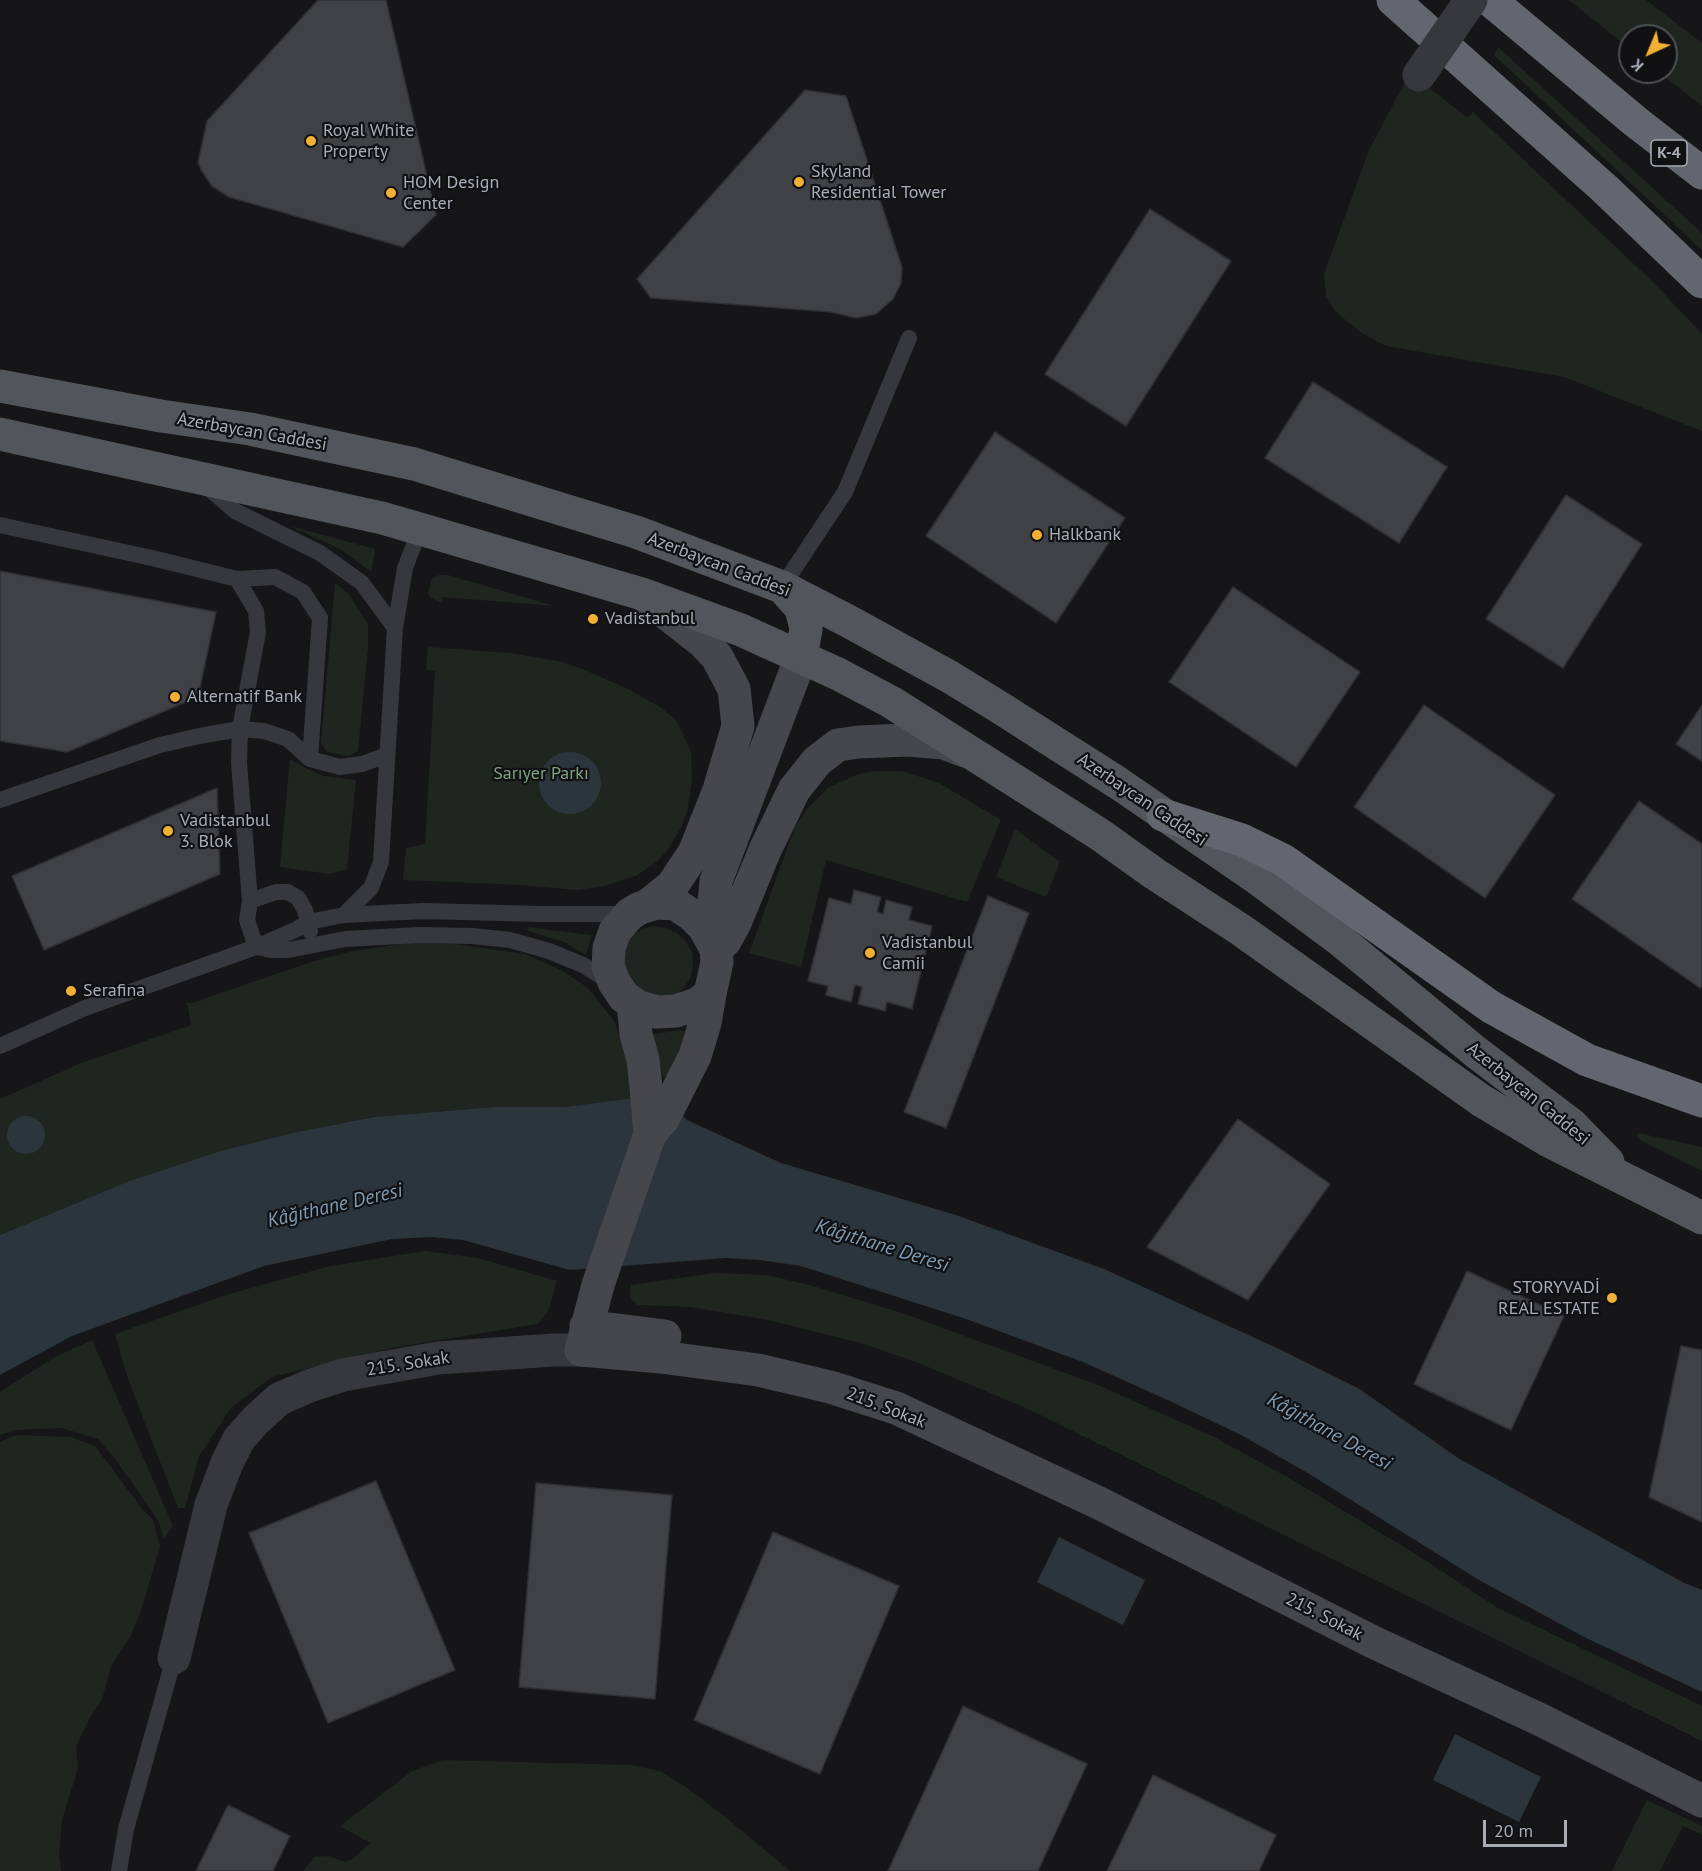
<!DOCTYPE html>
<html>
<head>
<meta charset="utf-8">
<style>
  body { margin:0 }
  #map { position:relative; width:1702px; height:1871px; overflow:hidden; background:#161618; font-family:"PT Sans",sans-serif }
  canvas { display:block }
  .north { position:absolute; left:1618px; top:24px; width:60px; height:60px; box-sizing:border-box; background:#111113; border:2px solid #4d4f55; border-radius:50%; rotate:224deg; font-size:16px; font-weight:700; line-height:24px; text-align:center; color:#a8adb8 }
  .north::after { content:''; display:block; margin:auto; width:21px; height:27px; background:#f2b134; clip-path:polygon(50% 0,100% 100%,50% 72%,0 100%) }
  .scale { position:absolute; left:1483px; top:1820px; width:84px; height:27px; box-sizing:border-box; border:3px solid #a8adb8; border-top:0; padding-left:8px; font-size:18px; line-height:21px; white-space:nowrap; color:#a8adb8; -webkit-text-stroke:4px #111113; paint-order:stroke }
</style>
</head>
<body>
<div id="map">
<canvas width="1702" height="1871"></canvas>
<div class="north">K</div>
<div class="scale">20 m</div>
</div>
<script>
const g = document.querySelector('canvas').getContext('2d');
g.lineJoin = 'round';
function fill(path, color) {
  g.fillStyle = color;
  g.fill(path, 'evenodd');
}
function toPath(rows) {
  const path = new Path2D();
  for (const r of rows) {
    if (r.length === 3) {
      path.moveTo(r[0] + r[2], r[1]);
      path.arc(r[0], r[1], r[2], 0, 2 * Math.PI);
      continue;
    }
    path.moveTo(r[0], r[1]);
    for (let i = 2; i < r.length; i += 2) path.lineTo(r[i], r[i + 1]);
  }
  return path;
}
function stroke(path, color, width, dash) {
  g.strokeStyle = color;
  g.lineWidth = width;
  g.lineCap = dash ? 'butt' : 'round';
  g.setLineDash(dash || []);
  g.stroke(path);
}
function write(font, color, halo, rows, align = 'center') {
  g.font = font + ' "PT Sans",sans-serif';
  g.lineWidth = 4.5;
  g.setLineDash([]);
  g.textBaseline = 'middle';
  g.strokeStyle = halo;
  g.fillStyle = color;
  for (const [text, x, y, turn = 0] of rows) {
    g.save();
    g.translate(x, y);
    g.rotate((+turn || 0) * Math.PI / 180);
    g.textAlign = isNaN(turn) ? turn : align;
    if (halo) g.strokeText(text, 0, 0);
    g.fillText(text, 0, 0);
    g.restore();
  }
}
fill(toPath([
  [1569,0,1646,0,1702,43,1702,106,1659,72,1666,72,1666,36,1630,36,1630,49],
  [1498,47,1702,233,1702,250,1494,55],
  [1415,63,1414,76,1468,118,1473,112,1654,283,1702,334,1702,431,1564,377,1386,346,1360,332,1336,312,1326,296,1324,274,1369,150],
  [290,526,375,549,371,572,342,550],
  [439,575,448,575,555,606,443,597,441,603,431,598,428,593,432,579],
  [335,583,349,594,368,624,368,649,358,751,349,756,327,752,321,743],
  [428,647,510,653,562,662,585,670,626,688,660,707,676,720,691,751,692,778,688,808,681,828,666,852,655,863,636,876,604,886,577,890,522,885,403,880,406,848,425,844,435,671,426,670],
  [290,759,307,769,324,776,356,780,347,869,329,874,280,867],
  [875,771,902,771,939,783,1001,820,967,902,826,860,801,967,749,953,795,827,808,808,828,788,858,774],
  [1015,829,1060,862,1046,897,996,877],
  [654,926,666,928,677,933,686,941,692,952,693,964,691,976,685,987,676,995,664,999,630,990,620,956,624,944,632,936,642,929],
  [529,927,551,930,592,935,586,955,564,942,528,931],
  [409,943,454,944,525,954,561,970,588,988,614,1021,631,1065,633,1098,565,1107,494,1107,374,1117,292,1133,220,1151,129,1181,0,1235,0,1099,79,1064,191,1025,188,1006,185,1003,192,1003,314,961,353,951],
  [681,1030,684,1031,684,1039,672,1073,668,1078,663,1077,651,1037,655,1034],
  [1638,1133,1702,1147,1702,1171,1640,1140,1636,1135],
  [425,1251,478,1258,557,1281,548,1312,538,1324,397,1347,272,1377,231,1408,199,1456,185,1508,178,1508,128,1379,115,1334,226,1295,326,1267],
  [715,1273,766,1275,810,1285,905,1314,1098,1385,1214,1437,1289,1478,1419,1556,1498,1608,1702,1706,1702,1741,1028,1409,916,1362,861,1343,764,1319,691,1307,638,1305,630,1298,631,1285],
  [92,1340,173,1526,164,1539,158,1520,115,1459,98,1439,62,1428,16,1430,0,1435,0,1392,55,1357],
  [15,1435,71,1437,95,1446,140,1506,153,1520,160,1546,140,1614,130,1637,111,1666,102,1700,89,1719,76,1746,78,1768,62,1820,59,1855,61,1871,0,1871,0,1442],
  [443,1760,630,1765,660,1771,686,1787,724,1816,790,1871,303,1871,314,1857,328,1856,345,1862,354,1858,370,1843,340,1826,412,1771],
  [1647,1800,1702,1826,1702,1835,1683,1826,1660,1871,1612,1871]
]), '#1e261f');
fill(toPath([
  [570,783,31],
  [633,1098,667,1099,687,1120,781,1163,956,1215,1104,1269,1279,1349,1358,1388,1458,1458,1684,1583,1702,1590,1702,1692,1586,1638,1479,1580,1311,1475,1243,1436,1172,1402,1083,1362,966,1319,801,1266,760,1260,726,1258,570,1270,463,1240,432,1237,392,1239,264,1266,72,1336,0,1375,0,1235,129,1181,220,1151,292,1133,374,1117,494,1107,565,1107],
  [26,1135,19],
  [1059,1537,1145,1580,1123,1625,1037,1582],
  [1455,1734,1541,1777,1519,1822,1433,1780]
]), '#2c353c');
const building = toPath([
  [318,0,386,0,436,215,403,247,229,197,212,186,201,170,198,162,207,121,318,0],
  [805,90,846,96,902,267,901,283,893,299,876,314,856,318,831,312,651,298,637,279,805,90],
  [1150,209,1231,261,1126,426,1045,374,1150,209],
  [1313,382,1447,467,1399,543,1265,458,1313,382],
  [995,432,1125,518,1056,623,926,536,995,432],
  [1566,495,1642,544,1563,668,1486,619,1566,495],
  [0,571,216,612,198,697,67,752,0,741,0,571],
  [1233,587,1360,672,1296,767,1169,682,1233,587],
  [1424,705,1555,795,1485,898,1354,807,1424,705],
  [1702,705,1702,761,1676,744,1702,705],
  [217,788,220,874,44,950,12,876,217,788],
  [1639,801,1702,844,1702,986,1700,988,1572,899,1639,801],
  [854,890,881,897,877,912,883,914,886,900,912,907,909,920,932,926,912,1009,887,1002,885,1011,858,1004,862,987,855,985,851,1002,826,995,828,986,808,981,829,898,851,904,854,890],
  [988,896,1029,913,946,1128,904,1112,988,896],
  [1238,1119,1330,1184,1248,1300,1147,1247,1238,1119],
  [1467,1271,1564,1316,1511,1430,1414,1384,1467,1271],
  [1681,1346,1702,1350,1702,1522,1649,1497,1681,1346],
  [376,1481,455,1670,328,1723,249,1533,376,1481],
  [536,1483,672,1495,655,1699,519,1687,536,1483],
  [773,1532,899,1586,820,1774,694,1720,773,1532],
  [963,1706,1087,1764,1038,1871,888,1871,963,1706],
  [1153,1775,1276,1835,1259,1871,1107,1871,1153,1775],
  [228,1805,290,1836,273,1871,196,1871,228,1805]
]);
fill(building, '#404145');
stroke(building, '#303034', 1.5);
stroke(toPath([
  [205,485,235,511,320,553,362,583,395,628],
  [0,525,152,558,237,579,256,611,258,632,240,729,239,763,250,901],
  [237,579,275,577,303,592,320,618,310,759],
  [782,587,845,492,909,338],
  [0,800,160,745,204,735,240,729,264,731,288,739,310,759,340,767,362,764,387,755],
  [344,915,371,888,381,862,395,628,405,568,420,529],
  [256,947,247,920,250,901,276,892,288,892,298,898,305,910,310,931],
  [257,947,271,950,288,950,345,939,420,935,472,936,510,940,549,951,583,965,610,982],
  [0,1046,85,1008,256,947,297,929,308,922,344,915,423,911,541,914,630,914],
  [119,1871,126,1829,174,1658]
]), '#37383d', 16);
stroke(toPath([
  [174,1658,211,1505,227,1463,239,1439,256,1420,279,1399,309,1386,343,1375,438,1358,553,1350,581,1350]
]), '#37383d', 33);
stroke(toPath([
  [647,906,672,886,694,853,719,790,738,726,734,689,717,657,703,642,648,599],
  [716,949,704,927,692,915,675,904,657,903,640,908,630,914,615,931,609,948,608,966,614,982,624,997,639,1007,657,1012,676,1011,697,1004,710,994,717,962,716,949,712,925,716,881,801,657],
  [716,949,725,941,735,923,765,850,794,790,817,761,838,745,858,742,908,740,944,743,965,751],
  [633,1003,636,1034,643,1060,646,1087,650,1134,598,1285,581,1350,661,1357,758,1370,830,1387,896,1408,1099,1503,1373,1642,1541,1720,1702,1801],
  [650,1134,663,1119,695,1056,705,1023,710,994],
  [586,1326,665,1336]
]), '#45474d', 33);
stroke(toPath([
  [0,386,161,416,250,429,414,464,636,532,782,587,848,621,950,677,999,707,1118,783,1258,879,1340,940,1477,1053,1572,1125,1608,1162],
  [0,434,382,518,420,529,642,594,741,630,838,674,891,702,1099,834,1155,874,1241,930,1482,1101,1549,1141,1702,1218],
  [783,588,801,608,806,629,801,657]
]), '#53555c', 33);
stroke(toPath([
  [1393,0,1605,189,1702,282],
  [1490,0,1636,122,1702,173],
  [1163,815,1242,840,1283,860,1491,1007,1587,1060,1702,1101]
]), '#63666e', 33);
stroke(toPath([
  [1419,75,1471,0]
]), '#37383d', 33);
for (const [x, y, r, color] of [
  [311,141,6,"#f2b134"],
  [799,182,6,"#f2b134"],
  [391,193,6,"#f2b134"],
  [1037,535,6,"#f2b134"],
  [593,619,6,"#f2b134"],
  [175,697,6,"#f2b134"],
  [168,831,6,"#f2b134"],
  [870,953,6,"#f2b134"],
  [71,991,6,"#f2b134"],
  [1612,1298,6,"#f2b134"]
]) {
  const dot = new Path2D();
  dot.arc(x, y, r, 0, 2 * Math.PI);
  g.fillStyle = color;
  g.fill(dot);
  stroke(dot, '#111113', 2);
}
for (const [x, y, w] of [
  [1669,153,36]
]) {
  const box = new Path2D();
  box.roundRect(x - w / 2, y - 13, w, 26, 4.5);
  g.fillStyle = '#111113';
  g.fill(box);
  stroke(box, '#a8adb8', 1.5);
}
write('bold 16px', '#a8adb8', null, [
  ["K-4",1669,153]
]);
write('18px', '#a8adb8', '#111113', [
  ["Royal White",323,131],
  ["Property",323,152],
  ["Skyland",811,172],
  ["Residential Tower",811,193],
  ["HOM Design",403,183],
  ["Center",403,204],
  ["Halkbank",1049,535],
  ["Vadistanbul",605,619],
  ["Alternatif Bank",187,697],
  ["Vadistanbul",180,821],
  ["3. Blok",180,842],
  ["Vadistanbul",882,943],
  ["Camii",882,964],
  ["Serafina",83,991],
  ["STORYVADİ",1600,1288,"right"],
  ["REAL ESTATE",1600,1309,"right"]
], 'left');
write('18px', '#a8adb8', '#111113', [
  ["Azerbaycan Caddesi",252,432,10],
  ["Azerbaycan Caddesi",719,565,21],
  ["Azerbaycan Caddesi",1142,800,34],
  ["Azerbaycan Caddesi",1528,1094,39],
  ["215. Sokak",408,1364,-9],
  ["215. Sokak",886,1408,21],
  ["215. Sokak",1324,1617,27]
]);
write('18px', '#7fa381', '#111113', [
  ["Sarıyer Parkı",541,774]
]);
write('italic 20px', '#7f9bb3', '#111113', [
  ["Kâğıthane Deresi",335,1206,-13],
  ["Kâğıthane Deresi",882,1246,17],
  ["Kâğıthane Deresi",1329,1432,29]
]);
</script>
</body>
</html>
